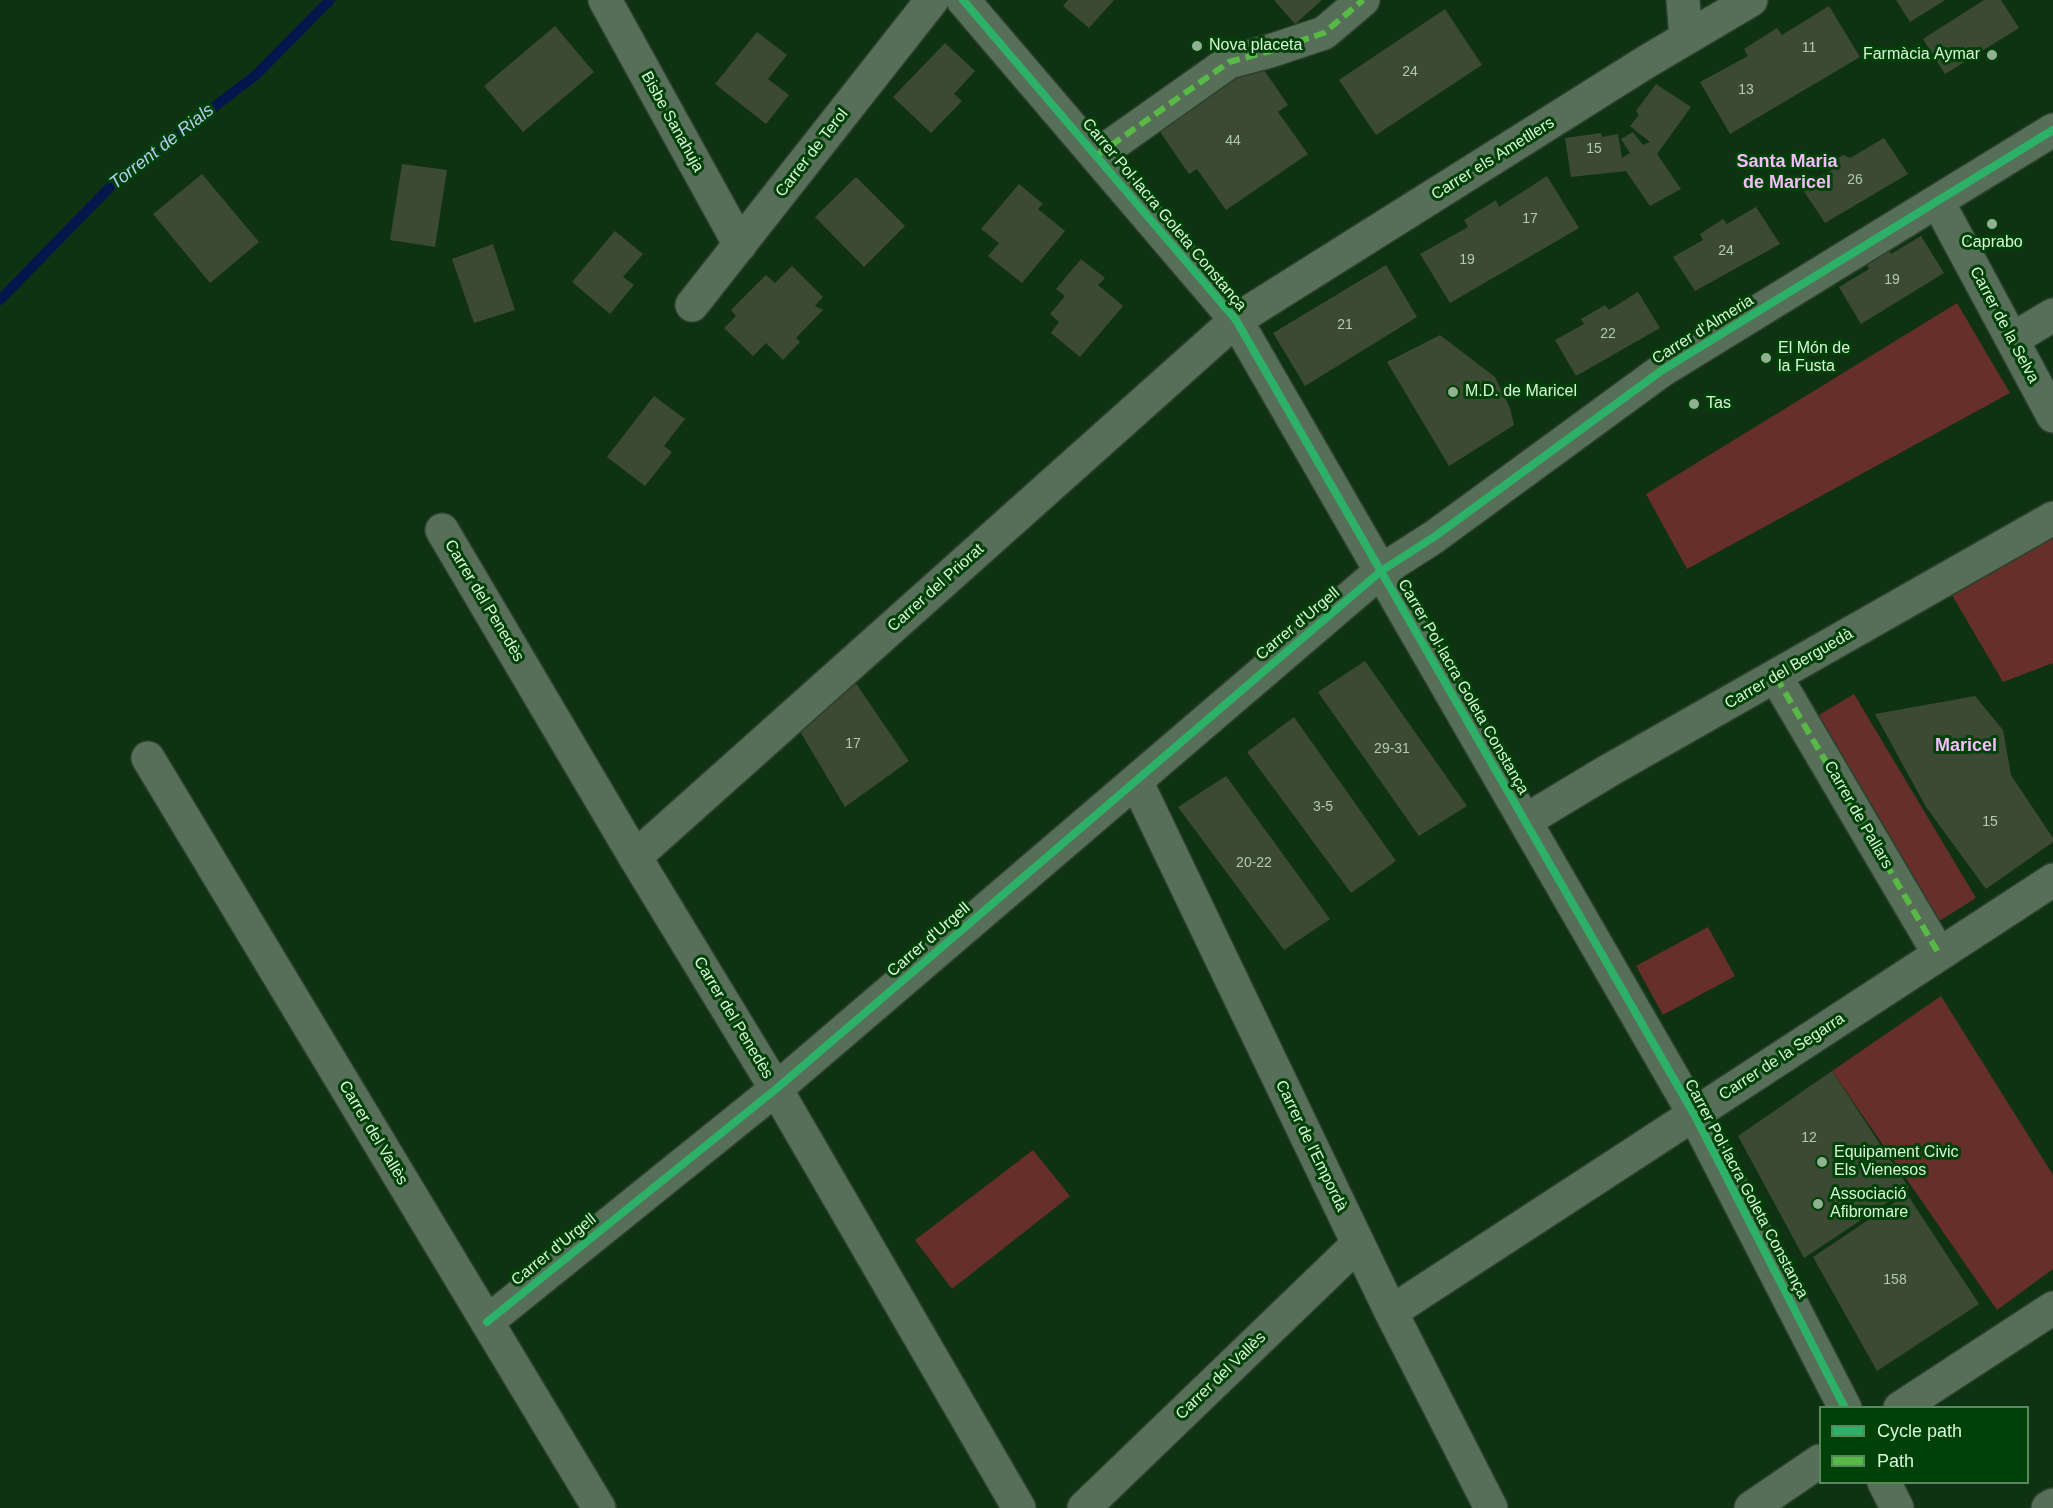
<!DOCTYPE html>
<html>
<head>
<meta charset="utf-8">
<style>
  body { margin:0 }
  #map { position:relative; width:2053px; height:1508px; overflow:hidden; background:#0f3213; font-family:Helvetica,sans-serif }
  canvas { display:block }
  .legend { position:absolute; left:1819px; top:1406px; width:210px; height:78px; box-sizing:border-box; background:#004108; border:2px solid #56895b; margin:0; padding:8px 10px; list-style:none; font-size:18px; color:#d8f6d7 }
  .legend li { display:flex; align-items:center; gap:12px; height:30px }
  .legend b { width:30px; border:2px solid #56895b }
</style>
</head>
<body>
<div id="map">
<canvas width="2053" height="1508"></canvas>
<ul class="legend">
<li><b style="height:8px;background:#2db169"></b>Cycle path</li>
<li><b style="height:8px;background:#58b947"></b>Path</li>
</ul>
</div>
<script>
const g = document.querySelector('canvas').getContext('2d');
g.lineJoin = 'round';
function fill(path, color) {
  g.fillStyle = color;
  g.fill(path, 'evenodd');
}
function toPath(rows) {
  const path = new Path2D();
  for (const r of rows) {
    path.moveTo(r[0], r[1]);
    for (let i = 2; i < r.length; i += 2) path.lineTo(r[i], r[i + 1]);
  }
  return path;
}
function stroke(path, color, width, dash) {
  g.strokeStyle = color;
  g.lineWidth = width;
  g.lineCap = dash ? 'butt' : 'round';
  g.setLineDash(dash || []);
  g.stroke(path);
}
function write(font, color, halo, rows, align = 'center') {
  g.font = font + ' Helvetica,sans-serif';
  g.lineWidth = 6;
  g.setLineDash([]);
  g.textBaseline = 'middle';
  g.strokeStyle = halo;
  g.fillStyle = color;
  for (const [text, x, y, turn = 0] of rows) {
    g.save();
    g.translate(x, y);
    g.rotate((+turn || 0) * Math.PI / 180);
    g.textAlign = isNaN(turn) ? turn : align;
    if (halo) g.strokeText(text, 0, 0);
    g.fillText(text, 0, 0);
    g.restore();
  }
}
fill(toPath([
  [1957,303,2010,393,1687,569,1646,494],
  [2053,525,2053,663,2003,682,1946,585],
  [1854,694,1976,898,1925,930,1804,724],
  [1708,927,1735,976,1663,1015,1636,966],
  [1941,996,2053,1175,2053,1269,1997,1310,1832,1071],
  [1033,1150,1070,1196,952,1289,915,1240]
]), '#662f29');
stroke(toPath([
  [0,300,113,184,256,75,330,0]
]), '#03174d', 10);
fill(toPath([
  [1068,0,1114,0,1089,28,1063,6],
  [1274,0,1322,0,1295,24],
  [1896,0,1945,0,1910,22],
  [1984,0,2001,0,2019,28,1945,74,1923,39],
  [1829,6,1860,57,1730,134,1700,82,1748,56,1744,49,1777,28,1782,35],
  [1445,9,1482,65,1376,135,1339,80],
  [555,26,594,72,523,132,484,86],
  [757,32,787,55,768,79,789,95,766,124,715,84],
  [945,43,975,71,954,94,962,101,931,133,893,97],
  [1258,61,1288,105,1278,112,1308,154,1226,210,1197,169,1189,174,1158,129],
  [1656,84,1691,107,1657,154,1681,189,1650,206,1626,171,1571,177,1565,138,1601,133,1602,137,1618,134,1622,158,1630,153,1621,139,1633,132,1643,145,1650,142,1630,126,1639,115,1636,111],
  [1884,138,1908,174,1825,223,1801,187,1832,170,1830,164,1843,155,1850,158],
  [402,164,447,170,435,247,390,240],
  [202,174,259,242,210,283,153,214],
  [1547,176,1579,228,1450,303,1420,254,1468,227,1464,220,1496,200,1499,207],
  [856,177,905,226,864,267,815,217],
  [1019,184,1043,204,1038,209,1065,231,1022,283,988,256,999,243,981,229],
  [1756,207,1780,244,1695,291,1673,257,1703,240,1700,234,1723,219,1727,224],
  [615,231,643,254,623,277,634,285,610,314,572,282],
  [1921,236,1944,273,1861,324,1839,287,1869,269,1866,263,1888,248,1891,254],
  [493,244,515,310,474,323,452,259],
  [1081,259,1105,278,1098,285,1123,306,1080,357,1051,333,1059,322,1050,314,1065,296,1056,289],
  [1386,265,1417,317,1305,386,1273,333],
  [792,266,823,297,815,306,823,310,796,338,800,342,783,360,766,343,753,356,724,328,736,316,731,310,766,275,775,283],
  [1638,292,1660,328,1576,376,1555,340,1584,324,1581,319,1605,305,1609,310],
  [1440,335,1495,377,1510,408,1514,425,1449,466,1387,362],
  [654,396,685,419,664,446,672,452,645,486,607,457],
  [1365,661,1467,806,1419,836,1318,692],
  [855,682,909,761,845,807,798,728],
  [1975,696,2003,730,2011,775,2053,838,2053,842,1986,889,1926,807,1875,714],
  [1294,717,1396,861,1351,893,1247,752],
  [1226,776,1330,919,1284,950,1178,807],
  [1832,1071,1909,1188,1804,1258,1738,1136],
  [1907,1194,1979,1304,1877,1371,1813,1257]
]), '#3c4a33');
const minor = toPath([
  [605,0,740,245],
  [963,0,1236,320,1694,1114,1845,1408],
  [1683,0,1686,38],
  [1096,156,1229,62,1270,51,1324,33,1363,0],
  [1938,202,2053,416],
  [692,305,932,0],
  [2013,339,2053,315],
  [442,530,635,857,776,1089,1019,1508],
  [1776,677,1939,954],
  [148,758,599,1508],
  [1136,781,1391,1312,1491,1508],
  [1525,821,1608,771,2053,518],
  [635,857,1236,320,1646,62,1751,0],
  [1391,1312,2053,880],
  [487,1322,776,1089,1381,571,1434,537,1661,371,2053,130],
  [1900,1408,2053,1308],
  [1884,1482,1897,1508],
  [1084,1508,1358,1244],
  [1751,1508,1820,1461],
  [2048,1508,2053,1505]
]);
stroke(minor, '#2b412d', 36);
stroke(minor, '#576e58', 33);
stroke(toPath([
  [1096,156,1229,62,1270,51,1324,33,1363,0],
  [1776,677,1939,954]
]), '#58b947', 6, [12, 6]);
stroke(toPath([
  [963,0,1236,320,1694,1114,1845,1408],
  [487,1322,776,1089,1381,571,1434,537,1661,371,2053,130]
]), '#2db169', 8);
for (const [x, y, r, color] of [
  [1197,46,6,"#92b192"],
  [1992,55,6,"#92b192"],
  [1992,224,6,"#92b192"],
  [1766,358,6,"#92b192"],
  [1453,392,6,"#92b192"],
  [1694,404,6,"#92b192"],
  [1822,1162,6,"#92b192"],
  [1818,1204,6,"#92b192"]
]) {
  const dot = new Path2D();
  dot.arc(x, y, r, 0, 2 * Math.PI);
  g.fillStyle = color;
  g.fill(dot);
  stroke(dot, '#004108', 2);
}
write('14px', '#b1cbae', null, [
  ["11",1809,48],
  ["24",1410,72],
  ["13",1746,90],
  ["44",1233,141],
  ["15",1594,149],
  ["26",1855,180],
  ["17",1530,219],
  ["24",1726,251],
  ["19",1467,260],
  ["19",1892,280],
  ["21",1345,325],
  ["22",1608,334],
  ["17",853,744],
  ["29-31",1392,749],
  ["3-5",1323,807],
  ["15",1990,822],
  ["20-22",1254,863],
  ["12",1809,1138],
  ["158",1895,1280]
]);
write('16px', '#d8f6d7', '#004108', [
  ["Nova placeta",1209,46],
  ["Farmàcia Aymar",1980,55,"right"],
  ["Caprabo",1992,243,"center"],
  ["El Món de",1778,349],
  ["la Fusta",1778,367],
  ["M.D. de Maricel",1465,392],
  ["Tas",1706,404],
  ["Equipament Civic",1834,1153],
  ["Els Vienesos",1834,1171],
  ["Associació",1830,1195],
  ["Afibromare",1830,1213]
], 'left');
write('16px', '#d8f6d7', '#004108', [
  ["Bisbe Sanahuja",672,122,61],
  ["Carrer de Terol",812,153,-52],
  ["Carrer els Ametllers",1493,159,-32],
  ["Carrer Pol·lacra Goleta Constança",1164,215,50],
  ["Carrer de la Selva",2004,325,62],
  ["Carrer d'Almeria",1703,330,-32],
  ["Carrer del Priorat",936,588,-42],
  ["Carrer del Penedès",484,601,59],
  ["Carrer d'Urgell",1298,624,-40],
  ["Carrer del Berguedà",1789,669,-30],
  ["Carrer Pol·lacra Goleta Constança",1463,687,60],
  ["Carrer de Pallars",1858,815,60],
  ["Carrer d'Urgell",929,940,-41],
  ["Carrer del Penedès",733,1018,59],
  ["Carrer de la Segarra",1782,1057,-33],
  ["Carrer del Vallès",373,1133,59],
  ["Carrer de l'Empordà",1311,1146,64],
  ["Carrer Pol·lacra Goleta Constança",1746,1189,62],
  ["Carrer d'Urgell",554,1250,-39],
  ["Carrer del Vallès",1221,1376,-44]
]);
write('italic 18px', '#b7caf1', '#004108', [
  ["Torrent de Rials",162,147,-38]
]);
write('bold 18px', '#f5bdf9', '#004108', [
  ["Santa Maria",1787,162],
  ["de Maricel",1787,183],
  ["Maricel",1966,746]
]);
</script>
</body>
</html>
